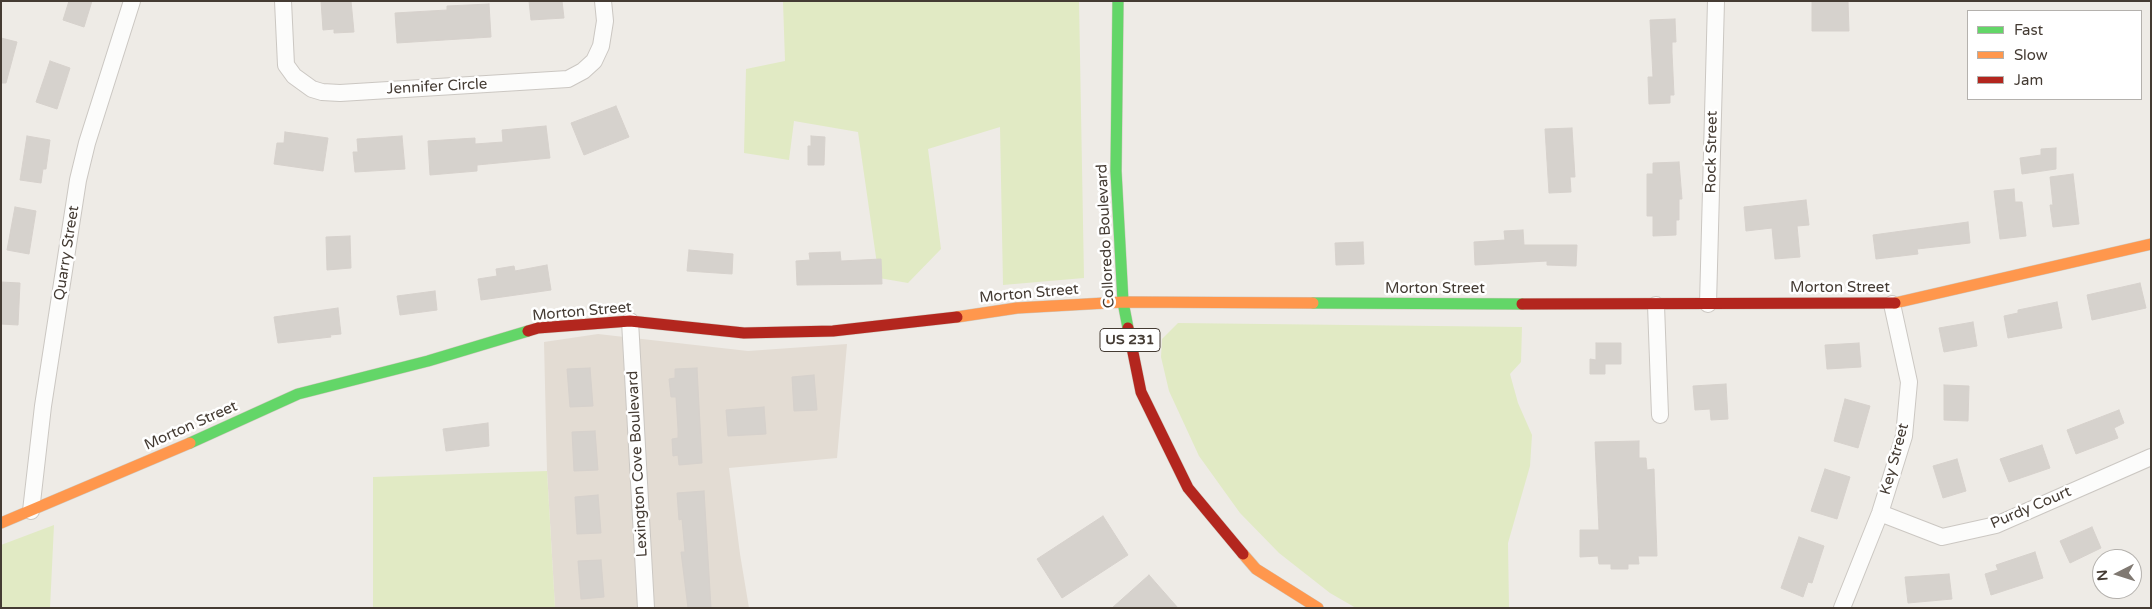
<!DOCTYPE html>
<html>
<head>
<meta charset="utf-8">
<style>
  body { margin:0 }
  #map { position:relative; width:2152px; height:609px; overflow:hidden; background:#eeebe6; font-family:"Varela Round",sans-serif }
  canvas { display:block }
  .frame { position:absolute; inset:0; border:2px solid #443b33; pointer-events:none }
  .legend { position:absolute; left:1967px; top:10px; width:175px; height:90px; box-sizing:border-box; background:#fff; border:1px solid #b4b1ad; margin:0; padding:6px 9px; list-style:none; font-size:15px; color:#443b33 }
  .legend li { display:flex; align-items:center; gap:10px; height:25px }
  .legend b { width:25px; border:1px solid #b4b1ad }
  .north { position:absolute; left:2092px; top:549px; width:50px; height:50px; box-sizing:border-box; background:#fff; border:1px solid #b4b1ad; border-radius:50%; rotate:265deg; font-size:14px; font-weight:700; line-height:20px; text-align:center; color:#443b33 }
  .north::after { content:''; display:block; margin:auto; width:18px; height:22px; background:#807972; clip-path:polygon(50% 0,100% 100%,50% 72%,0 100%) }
</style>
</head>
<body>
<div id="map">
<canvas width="2152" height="609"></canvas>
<div class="frame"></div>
<ul class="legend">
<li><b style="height:6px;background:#63d668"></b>Fast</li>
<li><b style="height:6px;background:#ff974d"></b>Slow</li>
<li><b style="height:6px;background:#b3261e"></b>Jam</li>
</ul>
<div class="north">N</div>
</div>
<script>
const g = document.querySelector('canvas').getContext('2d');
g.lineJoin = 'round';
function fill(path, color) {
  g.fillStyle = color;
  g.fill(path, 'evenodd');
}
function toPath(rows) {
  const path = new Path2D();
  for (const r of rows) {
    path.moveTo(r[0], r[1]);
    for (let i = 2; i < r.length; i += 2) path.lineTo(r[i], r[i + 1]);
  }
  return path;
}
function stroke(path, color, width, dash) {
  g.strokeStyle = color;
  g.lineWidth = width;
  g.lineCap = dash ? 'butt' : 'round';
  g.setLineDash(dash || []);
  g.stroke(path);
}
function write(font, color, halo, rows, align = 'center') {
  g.font = font + ' "Varela Round",sans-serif';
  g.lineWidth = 5;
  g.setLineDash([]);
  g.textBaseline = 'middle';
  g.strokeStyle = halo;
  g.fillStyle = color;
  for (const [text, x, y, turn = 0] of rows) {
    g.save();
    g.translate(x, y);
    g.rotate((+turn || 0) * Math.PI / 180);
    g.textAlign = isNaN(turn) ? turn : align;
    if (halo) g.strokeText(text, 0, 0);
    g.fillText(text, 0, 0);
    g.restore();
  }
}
fill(toPath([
  [598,334,748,351,847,344,837,458,729,468,740,554,749,608,555,608,547,471,544,342]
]), '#e3dcd3');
fill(toPath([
  [783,1,1079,1,1084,278,1003,285,1000,127,928,149,941,249,908,283,879,278,858,132,794,121,789,160,744,153,746,69,785,61],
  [1178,323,1522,327,1521,362,1510,374,1518,403,1532,435,1530,466,1508,543,1509,608,1356,608,1330,593,1279,553,1240,513,1199,456,1169,391,1161,357,1162,339],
  [547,471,555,608,373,608,373,477],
  [54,525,50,608,1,608,1,545]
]), '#e1eac4');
const building = toPath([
  [69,1,92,1,84,27,63,20,69,1],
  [321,1,351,1,354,32,334,33,334,29,323,30,321,1],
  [529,1,562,1,564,18,531,20,529,1],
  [1812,1,1848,1,1849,31,1812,31,1812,1],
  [489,4,491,37,397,43,395,13,447,10,447,6,489,4],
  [1675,19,1676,42,1672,42,1672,52,1674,95,1670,95,1670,103,1649,104,1648,77,1653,77,1650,20,1675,19],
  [1,38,17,42,6,83,1,83,1,38],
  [50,61,70,68,57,109,36,102,50,61],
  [616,106,629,137,584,155,571,123,616,106],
  [546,126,550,158,477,165,477,171,430,175,428,141,475,138,475,144,503,142,502,130,546,126],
  [1572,128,1575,177,1570,177,1571,192,1549,193,1545,129,1572,128],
  [285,132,328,138,323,171,274,164,277,143,284,143,285,132],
  [27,136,50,140,46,169,43,169,41,183,20,180,27,136],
  [402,136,405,169,355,172,353,152,358,152,357,139,402,136],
  [811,136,825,137,824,165,808,165,808,146,811,146,811,136],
  [2056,148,2056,169,2022,174,2020,158,2041,155,2041,149,2056,148],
  [1679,162,1682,199,1679,199,1679,220,1676,220,1676,235,1653,236,1653,216,1647,216,1647,174,1653,174,1653,163,1679,162],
  [2073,174,2079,224,2053,227,2050,205,2053,205,2050,177,2073,174],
  [2014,189,2015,202,2022,202,2026,236,2000,239,1994,191,2014,189],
  [1806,200,1809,225,1797,226,1800,257,1775,259,1772,228,1746,231,1744,207,1806,200],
  [15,207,36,211,29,254,7,250,15,207],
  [1968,222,1970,243,1917,249,1918,254,1876,259,1873,235,1968,222],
  [1523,230,1524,245,1577,245,1576,266,1547,265,1547,261,1475,265,1474,242,1505,240,1504,231,1523,230],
  [350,236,351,268,327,270,326,237,350,236],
  [1363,242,1364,264,1336,265,1335,243,1363,242],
  [689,250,733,254,732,274,687,271,689,250],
  [840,252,841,261,881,259,882,284,797,285,796,261,810,260,809,253,840,252],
  [547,265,551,290,481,300,478,279,497,276,496,269,514,266,515,271,547,265],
  [1,282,20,283,18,325,1,324,1,282],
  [2140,283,2146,308,2092,320,2087,295,2140,283],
  [435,291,437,310,400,315,397,296,435,291],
  [2057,302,2062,328,2008,338,2004,316,2018,313,2018,310,2057,302],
  [338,308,341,334,330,335,331,337,278,343,274,317,338,308],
  [1973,322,1977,346,1944,352,1939,328,1973,322],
  [1596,343,1621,343,1621,364,1605,364,1605,374,1590,374,1590,359,1596,360,1596,343],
  [1859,343,1861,367,1827,369,1825,345,1859,343],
  [590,368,593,406,570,407,567,369,590,368],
  [697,368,702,463,679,465,678,455,673,456,672,439,678,438,678,429,676,397,671,397,669,379,675,378,675,369,697,368],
  [814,375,817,410,794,411,792,377,814,375],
  [1726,384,1728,419,1711,420,1710,409,1695,410,1693,386,1726,384],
  [1944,385,1969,386,1968,421,1944,420,1944,385],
  [1845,399,1870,406,1858,448,1834,441,1845,399],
  [764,407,766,434,728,436,726,410,764,407],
  [2119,410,2124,423,2114,428,2118,438,2076,454,2067,430,2119,410],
  [488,423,489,446,446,451,443,429,488,423],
  [595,431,598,470,574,471,572,432,595,431],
  [1639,441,1639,458,1646,458,1647,470,1654,469,1657,556,1638,556,1639,564,1628,564,1628,569,1611,569,1611,564,1599,564,1598,556,1580,557,1580,530,1599,530,1595,442,1639,441],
  [2042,445,2050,468,2009,482,2000,459,2042,445],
  [1957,459,1966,491,1943,498,1933,466,1957,459],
  [1825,469,1850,477,1837,519,1811,511,1825,469],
  [704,491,711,608,688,608,681,552,685,552,682,519,679,520,677,493,704,491],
  [598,495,601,533,577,534,575,497,598,495],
  [1103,516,1128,555,1062,598,1037,559,1103,516],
  [2092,527,2101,548,2070,563,2060,541,2092,527],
  [1799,537,1824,546,1812,583,1808,582,1803,597,1781,588,1799,537],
  [2035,552,2043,578,1991,595,1985,574,1998,570,1996,565,2035,552],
  [601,560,604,597,581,599,578,561,601,560],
  [1949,574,1952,599,1908,603,1905,577,1949,574],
  [1149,575,1178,608,1112,608,1149,575]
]);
fill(building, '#d6d2cd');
stroke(building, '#d6d1cc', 1);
const street = toPath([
  [283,1,286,65,294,76,312,89,322,92,340,93,568,79,583,71,594,61,601,46,605,21,603,1],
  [1708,304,1716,1],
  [1656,305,1660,415],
  [630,321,646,608],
  [31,511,43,406,78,180,87,143,132,1],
  [1880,513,1942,537,1996,525,2151,457],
  [1842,608,1880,513,1904,436,1909,382,1892,304]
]);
const fast = toPath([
  [1118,1,1116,171,1123,302,1128,328],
  [1313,303,1522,304],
  [190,443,298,394,428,361,528,331]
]);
const slow = toPath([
  [1895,303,2151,244],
  [957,317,1017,308,1123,302,1313,303],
  [1,523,190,443],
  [1243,554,1256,569,1318,608]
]);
const jam = toPath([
  [1522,304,1895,303],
  [1128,328,1141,392,1188,488,1243,554],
  [528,331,538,328,630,321,744,333,833,331,957,317]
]);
stroke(street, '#cbc7c2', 18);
stroke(fast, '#cfc8be', 12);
stroke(slow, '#cfc8be', 12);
stroke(jam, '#cfc8be', 12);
stroke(street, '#fcfcfb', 16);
stroke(fast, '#63d668', 11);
stroke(slow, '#ff974d', 11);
stroke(jam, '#b3261e', 11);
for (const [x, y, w] of [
  [1130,340,60]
]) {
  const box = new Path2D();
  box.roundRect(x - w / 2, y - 11.5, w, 23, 4);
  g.fillStyle = '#fff';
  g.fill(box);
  stroke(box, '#443b33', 1);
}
write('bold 14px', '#443b33', null, [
  ["US 231",1130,340]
]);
write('15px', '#443b33', '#fff', [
  ["Jennifer Circle",437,87,-3],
  ["Rock Street",1712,152,-89],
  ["Colloredo Boulevard",1106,236,-93],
  ["Quarry Street",67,253,-81],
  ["Morton Street",1840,288],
  ["Morton Street",1435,289],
  ["Morton Street",1029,294,-5],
  ["Morton Street",582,312,-5],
  ["Morton Street",191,426,-24],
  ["Key Street",1895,459,-75],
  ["Lexington Cove Boulevard",638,464,-93],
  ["Purdy Court",2031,508,-23]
]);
</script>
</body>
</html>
